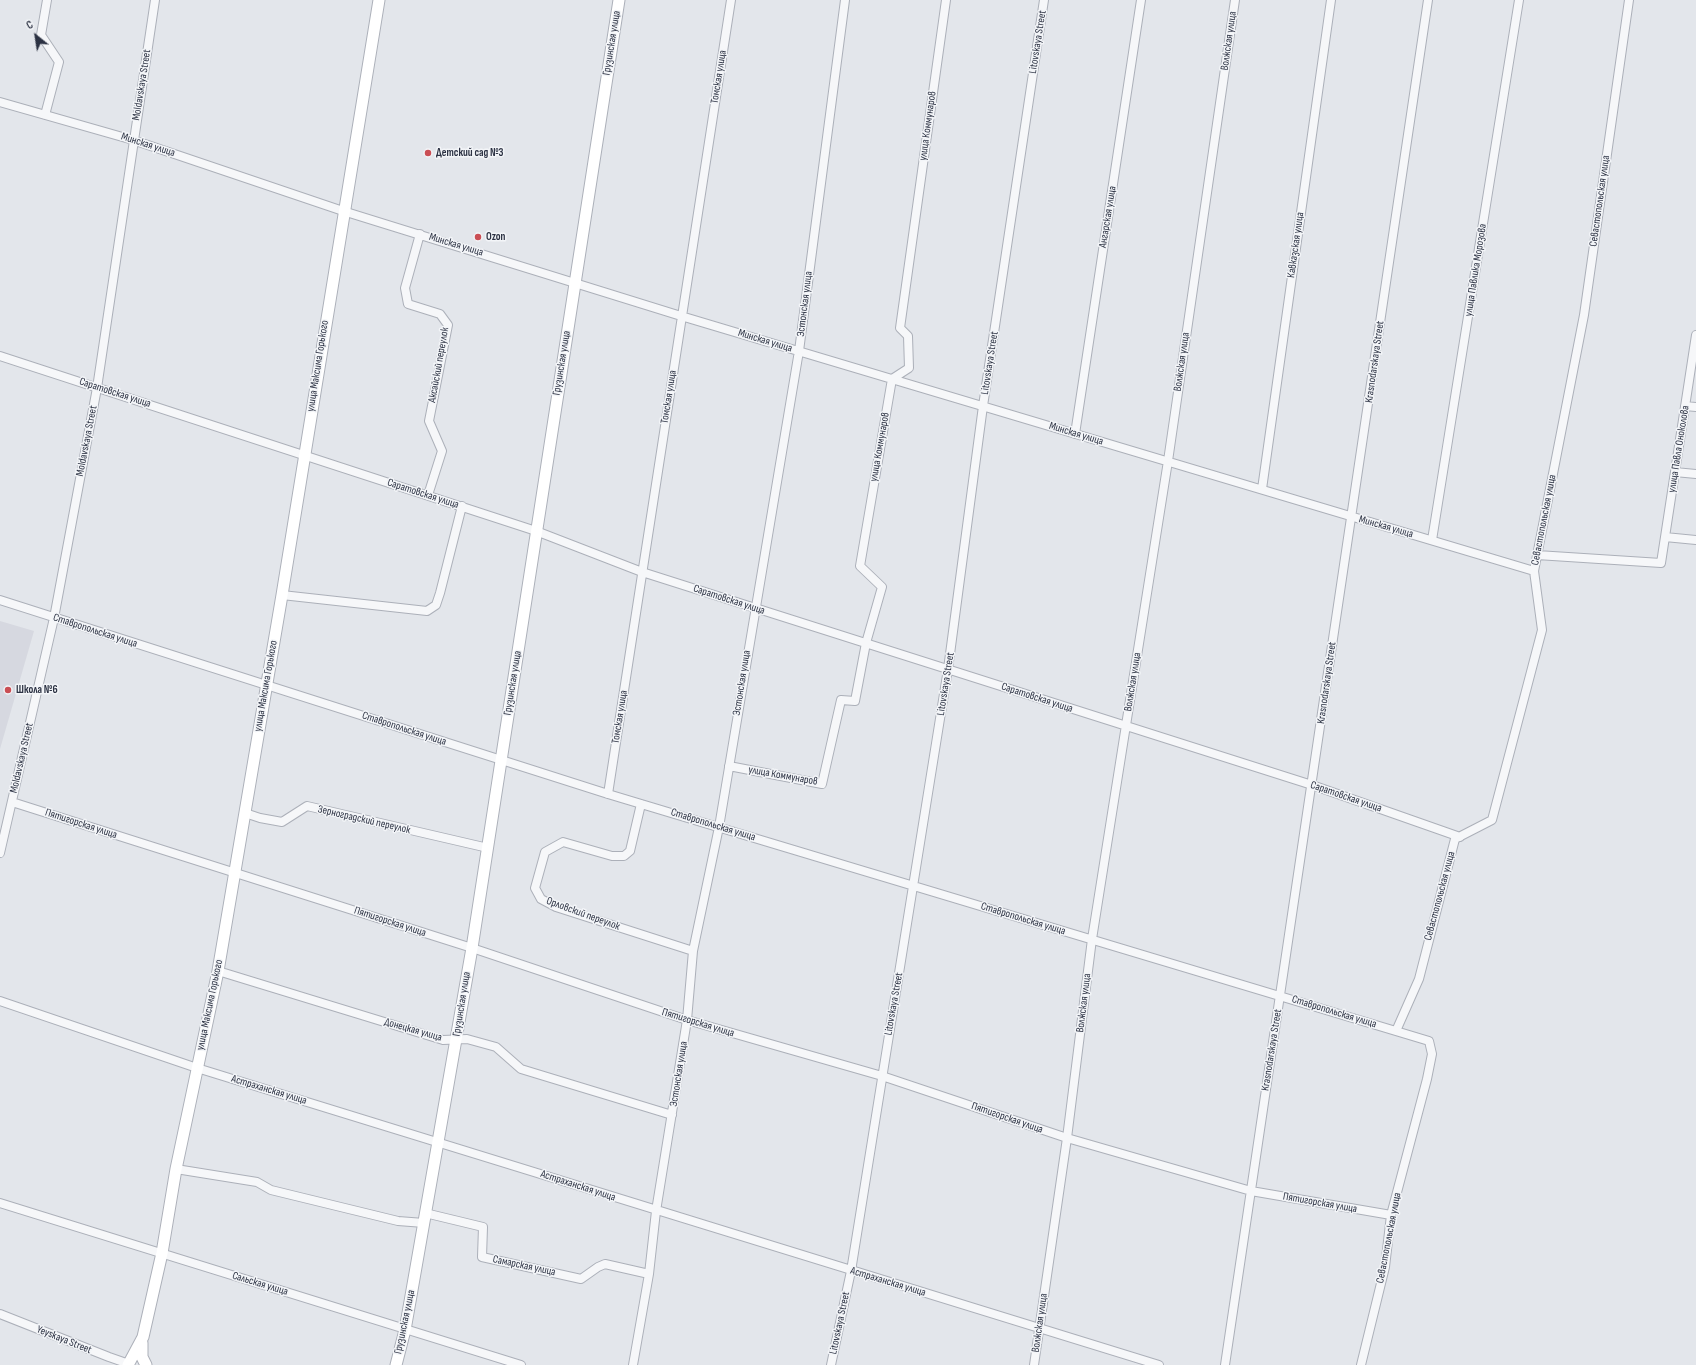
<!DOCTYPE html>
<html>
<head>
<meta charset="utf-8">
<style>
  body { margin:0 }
  #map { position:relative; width:1696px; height:1365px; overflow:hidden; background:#e3e6eb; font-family:"Sofia Sans Condensed",sans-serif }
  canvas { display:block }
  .north { position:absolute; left:16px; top:16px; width:40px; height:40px; -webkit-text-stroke:3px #f3f5f8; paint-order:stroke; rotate:330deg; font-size:11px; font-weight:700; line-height:16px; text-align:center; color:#2c3243 }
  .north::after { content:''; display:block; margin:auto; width:14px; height:18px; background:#2c3243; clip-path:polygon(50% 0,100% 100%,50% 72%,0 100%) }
</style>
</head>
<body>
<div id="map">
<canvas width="1696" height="1365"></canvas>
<div class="north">С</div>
</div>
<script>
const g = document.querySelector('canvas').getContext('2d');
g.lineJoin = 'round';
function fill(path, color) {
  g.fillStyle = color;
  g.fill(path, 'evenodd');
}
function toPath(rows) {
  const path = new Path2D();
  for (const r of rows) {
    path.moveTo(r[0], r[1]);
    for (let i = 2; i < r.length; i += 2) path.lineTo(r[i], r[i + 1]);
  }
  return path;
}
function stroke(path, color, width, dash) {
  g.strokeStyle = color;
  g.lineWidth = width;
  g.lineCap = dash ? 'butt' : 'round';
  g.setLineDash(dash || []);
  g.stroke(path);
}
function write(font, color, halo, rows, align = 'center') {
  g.font = font + ' "Sofia Sans Condensed",sans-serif';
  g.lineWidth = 3;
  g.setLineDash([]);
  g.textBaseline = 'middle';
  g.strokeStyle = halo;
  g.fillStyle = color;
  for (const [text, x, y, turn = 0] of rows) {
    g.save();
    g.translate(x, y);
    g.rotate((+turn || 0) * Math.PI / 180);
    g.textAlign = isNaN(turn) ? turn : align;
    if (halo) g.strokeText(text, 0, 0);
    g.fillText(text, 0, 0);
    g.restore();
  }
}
fill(toPath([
  [0,621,34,631,0,749]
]), '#d6d8e0');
const minor = toPath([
  [0,102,133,140,343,211,681,316,1534,571],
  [45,115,59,62,41,35,47,0],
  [420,234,405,288,408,304,440,314,448,325,429,421,442,451,428,495],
  [0,356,536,531,642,572,1312,785,1460,837],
  [1685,406,1696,407],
  [1075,434,1141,0],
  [1675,472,1696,474],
  [1262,489,1331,0],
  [1665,537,1696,540],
  [1432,540,1519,0],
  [1537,555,1661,563,1696,335],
  [282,595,427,611,436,605,440,593,462,506],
  [0,600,608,794,1429,1041,1432,1054,1427,1079,1391,1215,1385,1267,1361,1365],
  [729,766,822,784,841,700,855,701,866,643,882,587,860,566,892,379,909,368,908,336,900,328,946,0],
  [608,794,731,0],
  [12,802,472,948,687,1020,882,1076,1067,1138,1251,1191,1391,1215],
  [641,804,630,851,624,856,612,856,563,842,545,852,535,888,541,899,556,907,693,951],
  [245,813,260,818,282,822,307,806,488,848],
  [0,853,54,618,97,388,155,0],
  [218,971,443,1040,467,1039,496,1047,521,1069,672,1115],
  [0,1001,197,1068,1159,1365],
  [1396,1031,1419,979,1455,839,1492,820,1542,630,1534,571,1584,315,1629,0],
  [176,1169,257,1182,271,1190,398,1221,424,1223],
  [0,1203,521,1365],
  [425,1213,483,1227,482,1257,581,1279,598,1267,605,1264,649,1274],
  [0,1314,109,1357,129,1364],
  [633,1365,649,1274,656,1211,687,1020,693,951,719,827,799,351,845,0],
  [831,1365,851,1271,948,669,983,406,1044,0],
  [1034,1365,1067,1138,1092,939,1168,461,1235,0],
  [1225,1365,1428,0]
]);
const secondary = toPath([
  [142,1343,142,1357,146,1365],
  [128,1365,143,1337,162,1253,176,1169,218,971,282,595,379,0],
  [396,1365,405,1330,472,948,619,0]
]);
stroke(minor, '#acb0b9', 10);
stroke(secondary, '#acb0b9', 13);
stroke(minor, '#f6f7f9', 8);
stroke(secondary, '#fff', 11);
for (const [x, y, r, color] of [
  [428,153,4,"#ca4e54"],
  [478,237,4,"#ca4e54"],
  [8,690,4,"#ca4e54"]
]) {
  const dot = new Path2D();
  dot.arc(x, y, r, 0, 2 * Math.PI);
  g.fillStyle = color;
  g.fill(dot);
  stroke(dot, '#f3f5f8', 1.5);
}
write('11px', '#2c3243', '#f3f5f8', [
  ["Волжская улица",1229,41,-82],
  ["Litovskaya Street",1038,42,-81],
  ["Грузинская улица",612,43,-81],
  ["Томская улица",719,77,-81],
  ["Moldavskaya Street",142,85,-81],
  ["улица Коммунаров",928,126,-82],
  ["Минская улица",148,145,18],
  ["Севастопольская улица",1600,201,-82],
  ["Ангарская улица",1108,217,-81],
  ["Минская улица",456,245,17],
  ["Кавказская улица",1296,245,-82],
  ["улица Павлика Морозова",1476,270,-81],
  ["Эстонская улица",805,304,-83],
  ["Минская улица",765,341,17],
  ["Волжская улица",1182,362,-82],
  ["Krasnodarskaya Street",1375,362,-82],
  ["Грузинская улица",562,363,-81],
  ["Litovskaya Street",990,363,-81],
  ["Аксайский переулок",439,365,-80],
  ["улица Максима Горького",318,366,-81],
  ["Саратовская улица",115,393,18],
  ["Томская улица",669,397,-81],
  ["Минская улица",1076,434,17],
  ["Moldavskaya Street",87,441,-79],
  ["улица Коммунаров",880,447,-80],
  ["улица Павла Оноколова",1679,449,-81],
  ["Саратовская улица",423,494,18],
  ["Севастопольская улица",1544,520,-79],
  ["Минская улица",1386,527,16],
  ["Саратовская улица",729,600,18],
  ["Ставропольская улица",95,631,18],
  ["Волжская улица",1133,682,-81],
  ["Грузинская улица",513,683,-81],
  ["Эстонская улица",742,683,-81],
  ["Krasnodarskaya Street",1327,683,-82],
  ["Litovskaya Street",946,684,-81],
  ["улица Максима Горького",266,686,-80],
  ["Саратовская улица",1037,698,18],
  ["Томская улица",620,717,-81],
  ["Ставропольская улица",404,729,18],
  ["Moldavskaya Street",22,758,-77],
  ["улица Коммунаров",783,776,10],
  ["Саратовская улица",1346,797,19],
  ["Зерноградский переулок",364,820,13],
  ["Пятигорская улица",81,824,18],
  ["Ставропольская улица",713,825,17],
  ["Севастопольская улица",1440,896,-75],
  ["Орловский переулок",583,914,20],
  ["Ставропольская улица",1023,919,17],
  ["Пятигорская улица",390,922,18],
  ["Волжская улица",1084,1003,-83],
  ["Грузинская улица",462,1004,-81],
  ["Litovskaya Street",894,1004,-80],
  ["улица Максима Горького",210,1005,-78],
  ["Ставропольская улица",1334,1012,17],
  ["Пятигорская улица",698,1023,17],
  ["Донецкая улица",413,1030,16],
  ["Krasnodarskaya Street",1272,1050,-81],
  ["Эстонская улица",679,1074,-81],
  ["Астраханская улица",269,1090,17],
  ["Пятигорская улица",1007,1118,19],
  ["Астраханская улица",578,1186,18],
  ["Пятигорская улица",1320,1203,10],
  ["Севастопольская улица",1389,1238,-79],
  ["Самарская улица",524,1266,12],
  ["Астраханская улица",888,1282,17],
  ["Сальская улица",260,1284,17],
  ["Грузинская улица",405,1322,-78],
  ["Litovskaya Street",840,1323,-78],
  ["Волжская улица",1040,1323,-82],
  ["Yeyskaya Street",64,1340,22]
]);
write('bold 11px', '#2c3243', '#f3f5f8', [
  ["Детский сад №3",436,153],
  ["Ozon",486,237],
  ["Школа №6",16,690]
], 'left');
</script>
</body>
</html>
